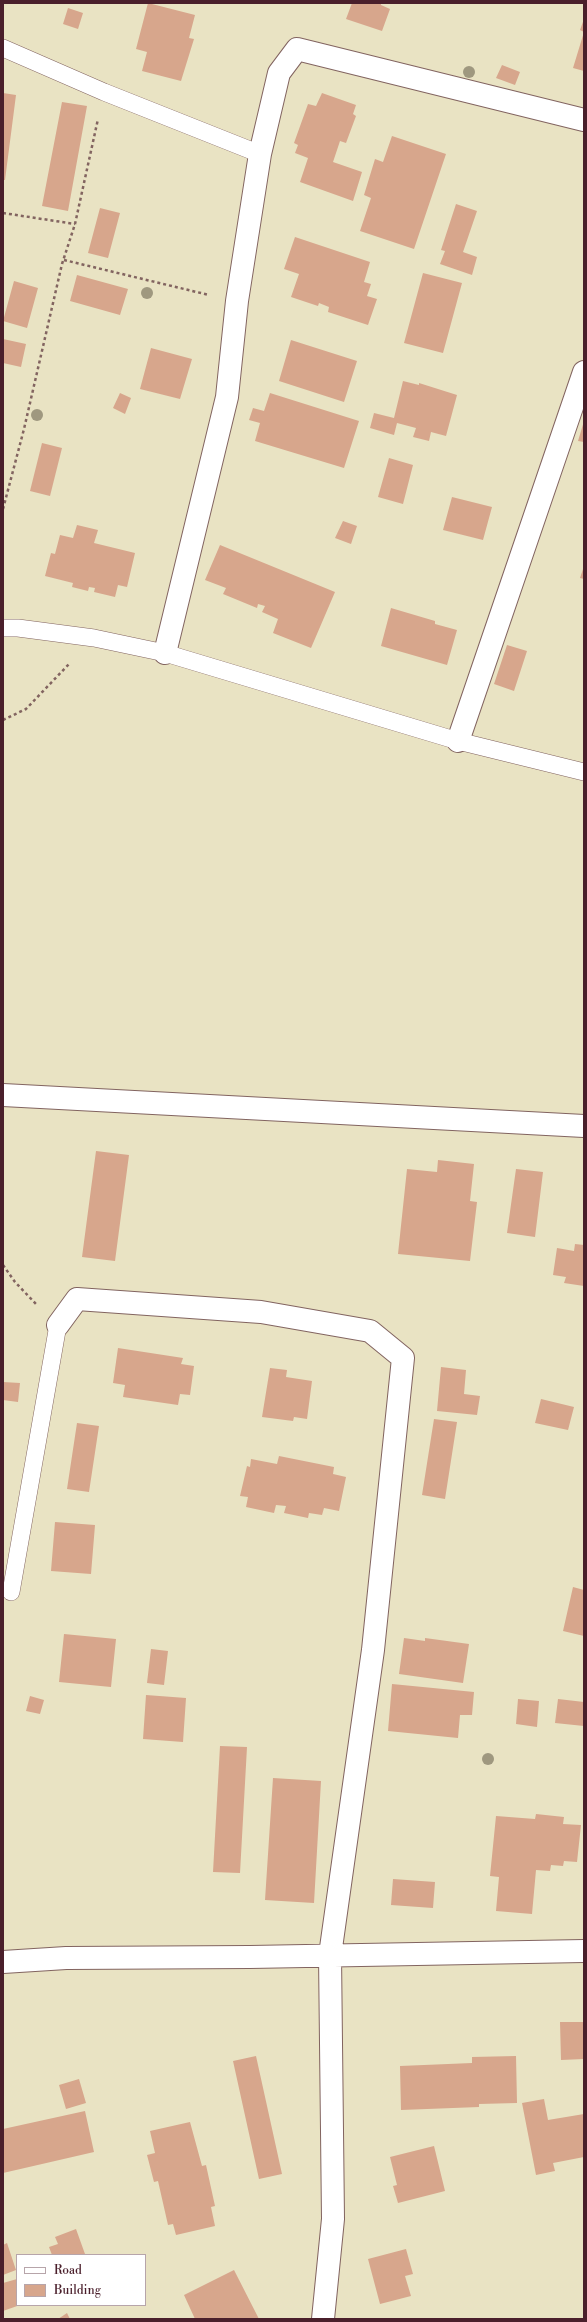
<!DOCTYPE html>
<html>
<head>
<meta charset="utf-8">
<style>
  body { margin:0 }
  #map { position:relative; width:587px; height:2322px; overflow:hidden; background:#e9e3c3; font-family:"Libre Bodoni",serif }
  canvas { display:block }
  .frame { position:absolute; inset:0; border:4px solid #4a1f2b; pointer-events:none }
  .legend { position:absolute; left:16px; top:2254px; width:130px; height:52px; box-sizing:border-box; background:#fff; border:1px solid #b7a5aa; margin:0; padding:5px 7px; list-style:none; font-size:12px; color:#4a1f2b }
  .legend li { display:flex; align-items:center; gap:8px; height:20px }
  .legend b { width:20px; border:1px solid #b7a5aa }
</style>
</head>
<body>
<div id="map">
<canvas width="587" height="2322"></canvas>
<div class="frame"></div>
<ul class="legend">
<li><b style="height:5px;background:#fff"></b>Road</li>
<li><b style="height:11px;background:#d7a68c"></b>Building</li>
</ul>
</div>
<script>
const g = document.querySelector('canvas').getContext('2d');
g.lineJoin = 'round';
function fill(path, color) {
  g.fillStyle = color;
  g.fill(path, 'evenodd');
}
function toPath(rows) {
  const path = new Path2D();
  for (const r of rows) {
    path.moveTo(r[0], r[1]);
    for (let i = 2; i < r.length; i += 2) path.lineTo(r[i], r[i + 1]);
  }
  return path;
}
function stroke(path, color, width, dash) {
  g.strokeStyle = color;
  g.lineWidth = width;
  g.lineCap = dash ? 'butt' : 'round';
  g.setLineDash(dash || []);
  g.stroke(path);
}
fill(toPath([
  [148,3,195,15,189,38,194,39,181,81,142,71,147,52,136,49],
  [352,3,381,3,381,5,390,9,382,31,346,19],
  [68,8,83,13,78,29,63,24],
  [584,19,584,32,580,30],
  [584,32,584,71,573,68],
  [502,65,520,72,515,85,496,78],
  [3,93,16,95,5,180,3,180],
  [322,93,356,105,353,114,356,116,346,143,340,141,333,162,362,172,353,201,300,182,308,158,295,153,298,145,294,143,308,104,316,106],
  [62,102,87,106,68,211,42,206],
  [392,136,446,154,414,249,360,231,371,198,364,195,375,159,383,162],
  [456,204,477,211,463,252,477,257,472,275,440,264,445,251,441,250],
  [100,208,120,213,108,258,88,253],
  [295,237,370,262,364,282,371,284,367,296,377,299,368,325,328,312,329,307,319,303,318,306,291,297,299,274,284,269],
  [423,273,462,283,443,353,404,343],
  [77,275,128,289,120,315,70,301],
  [14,281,38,288,27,328,3,321],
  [3,339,26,344,21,367,3,363],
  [291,340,357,361,344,402,279,381],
  [151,348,192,359,180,399,140,389],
  [403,381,419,385,419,383,457,395,446,436,431,432,429,441,413,437,416,428,397,423,394,435,370,428,374,413,394,418],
  [120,393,131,398,125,414,113,408],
  [270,393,359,421,344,468,255,441,260,423,249,420,253,408,264,411],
  [584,421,584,442,578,441],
  [42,443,62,448,50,496,30,491],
  [389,458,413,465,403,504,378,497],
  [452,497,492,507,483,540,443,530],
  [343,521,357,526,351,544,335,538],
  [77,525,98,530,94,543,135,553,127,587,118,585,115,597,94,592,95,588,89,587,88,591,72,587,73,583,45,576,51,553,55,554,60,535,73,538],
  [220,545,335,592,311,648,273,633,278,619,262,612,265,606,258,604,257,608,223,594,226,588,205,580],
  [584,566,584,579,580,578],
  [391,608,435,621,435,624,457,630,447,665,381,646],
  [507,645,527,651,514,691,494,684],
  [96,1151,129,1155,115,1261,82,1257],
  [438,1160,474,1164,470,1201,477,1202,470,1261,398,1254,407,1169,437,1172],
  [516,1169,543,1172,535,1237,507,1233],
  [575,1244,584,1245,584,1286,564,1283,566,1277,553,1275,557,1248,574,1251],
  [118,1348,183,1358,181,1364,194,1366,190,1395,180,1394,178,1405,123,1397,125,1385,113,1383],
  [441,1367,466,1370,464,1394,480,1396,477,1415,437,1411],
  [270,1368,287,1370,286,1377,312,1381,307,1419,294,1417,293,1421,262,1417],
  [3,1382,20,1383,18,1402,3,1400],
  [541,1399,574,1407,568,1430,535,1423],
  [434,1419,457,1422,445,1499,422,1495],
  [77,1423,99,1426,89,1492,67,1489],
  [279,1456,334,1467,333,1474,346,1477,339,1511,324,1508,322,1515,309,1513,308,1518,284,1513,286,1506,276,1505,274,1513,246,1507,248,1497,240,1496,247,1466,250,1467,251,1459,277,1464],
  [55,1522,95,1525,91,1574,51,1571],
  [573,1587,584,1590,584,1636,563,1631],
  [64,1634,116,1639,111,1687,59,1682],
  [404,1638,425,1641,425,1638,469,1644,463,1683,399,1674],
  [151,1649,168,1651,164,1685,147,1683],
  [392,1684,474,1692,472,1715,460,1715,458,1738,388,1731],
  [146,1695,186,1698,183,1742,143,1739],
  [30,1696,44,1700,40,1714,26,1711],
  [518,1699,539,1701,537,1727,516,1724],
  [558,1699,584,1702,584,1726,555,1723],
  [220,1746,247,1747,240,1873,213,1872],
  [273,1778,321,1781,314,1903,265,1900],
  [536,1814,564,1817,563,1824,581,1825,577,1862,564,1861,563,1866,551,1865,550,1871,536,1870,532,1914,496,1911,499,1877,490,1876,496,1816,535,1819],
  [393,1879,435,1882,433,1908,391,1905],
  [560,2022,584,2022,584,2059,561,2060],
  [256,2056,282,2174,259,2179,233,2061],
  [516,2056,517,2103,479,2104,479,2107,401,2110,400,2066,472,2063,472,2057],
  [79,2079,86,2103,66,2109,59,2085],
  [544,2099,548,2120,584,2114,584,2157,553,2163,555,2171,536,2175,522,2103],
  [85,2111,94,2152,3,2173,3,2129],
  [190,2122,202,2166,206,2165,215,2206,211,2207,215,2226,176,2235,173,2224,168,2225,158,2181,154,2182,147,2155,155,2153,150,2131],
  [434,2146,445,2191,398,2203,393,2186,397,2185,390,2157],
  [76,2229,85,2254,52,2255,49,2247,58,2244,55,2237],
  [7,2243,16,2270,3,2275,3,2245],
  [406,2249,413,2274,405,2276,411,2296,380,2304,368,2259],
  [234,2270,259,2319,195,2319,184,2295],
  [17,2279,17,2305,20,2305,3,2311,3,2283],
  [67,2313,70,2319,58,2319]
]), '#d7a68c');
const lane = toPath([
  [3,48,104,92,260,154],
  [3,628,18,628,94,638,165,653,458,741,584,772],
  [11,1592,58,1325]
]);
const street = toPath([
  [165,653,227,397,237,301,260,154,279,73,297,49,584,120],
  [458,741,584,372],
  [3,1095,584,1126],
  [58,1325,77,1299,261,1312,370,1331,403,1358,373,1650,330,1955,333,2219,323,2319],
  [3,1962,66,1958,250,1957,584,1951]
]);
stroke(lane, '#826460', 18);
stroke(street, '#826460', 24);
stroke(toPath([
  [3,213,75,224],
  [64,260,209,295],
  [3,509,24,429,62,264,75,224,98,119],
  [3,720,26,709,70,663],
  [3,1265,15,1282,36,1304]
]), '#826460', 2.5, [3, 3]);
stroke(lane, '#fff', 17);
stroke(street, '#fff', 22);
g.fillStyle = '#9f987f';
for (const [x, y] of [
  [469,72],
  [147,293],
  [37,415],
  [488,1759]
]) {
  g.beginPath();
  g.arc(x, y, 6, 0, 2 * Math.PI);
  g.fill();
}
</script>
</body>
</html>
